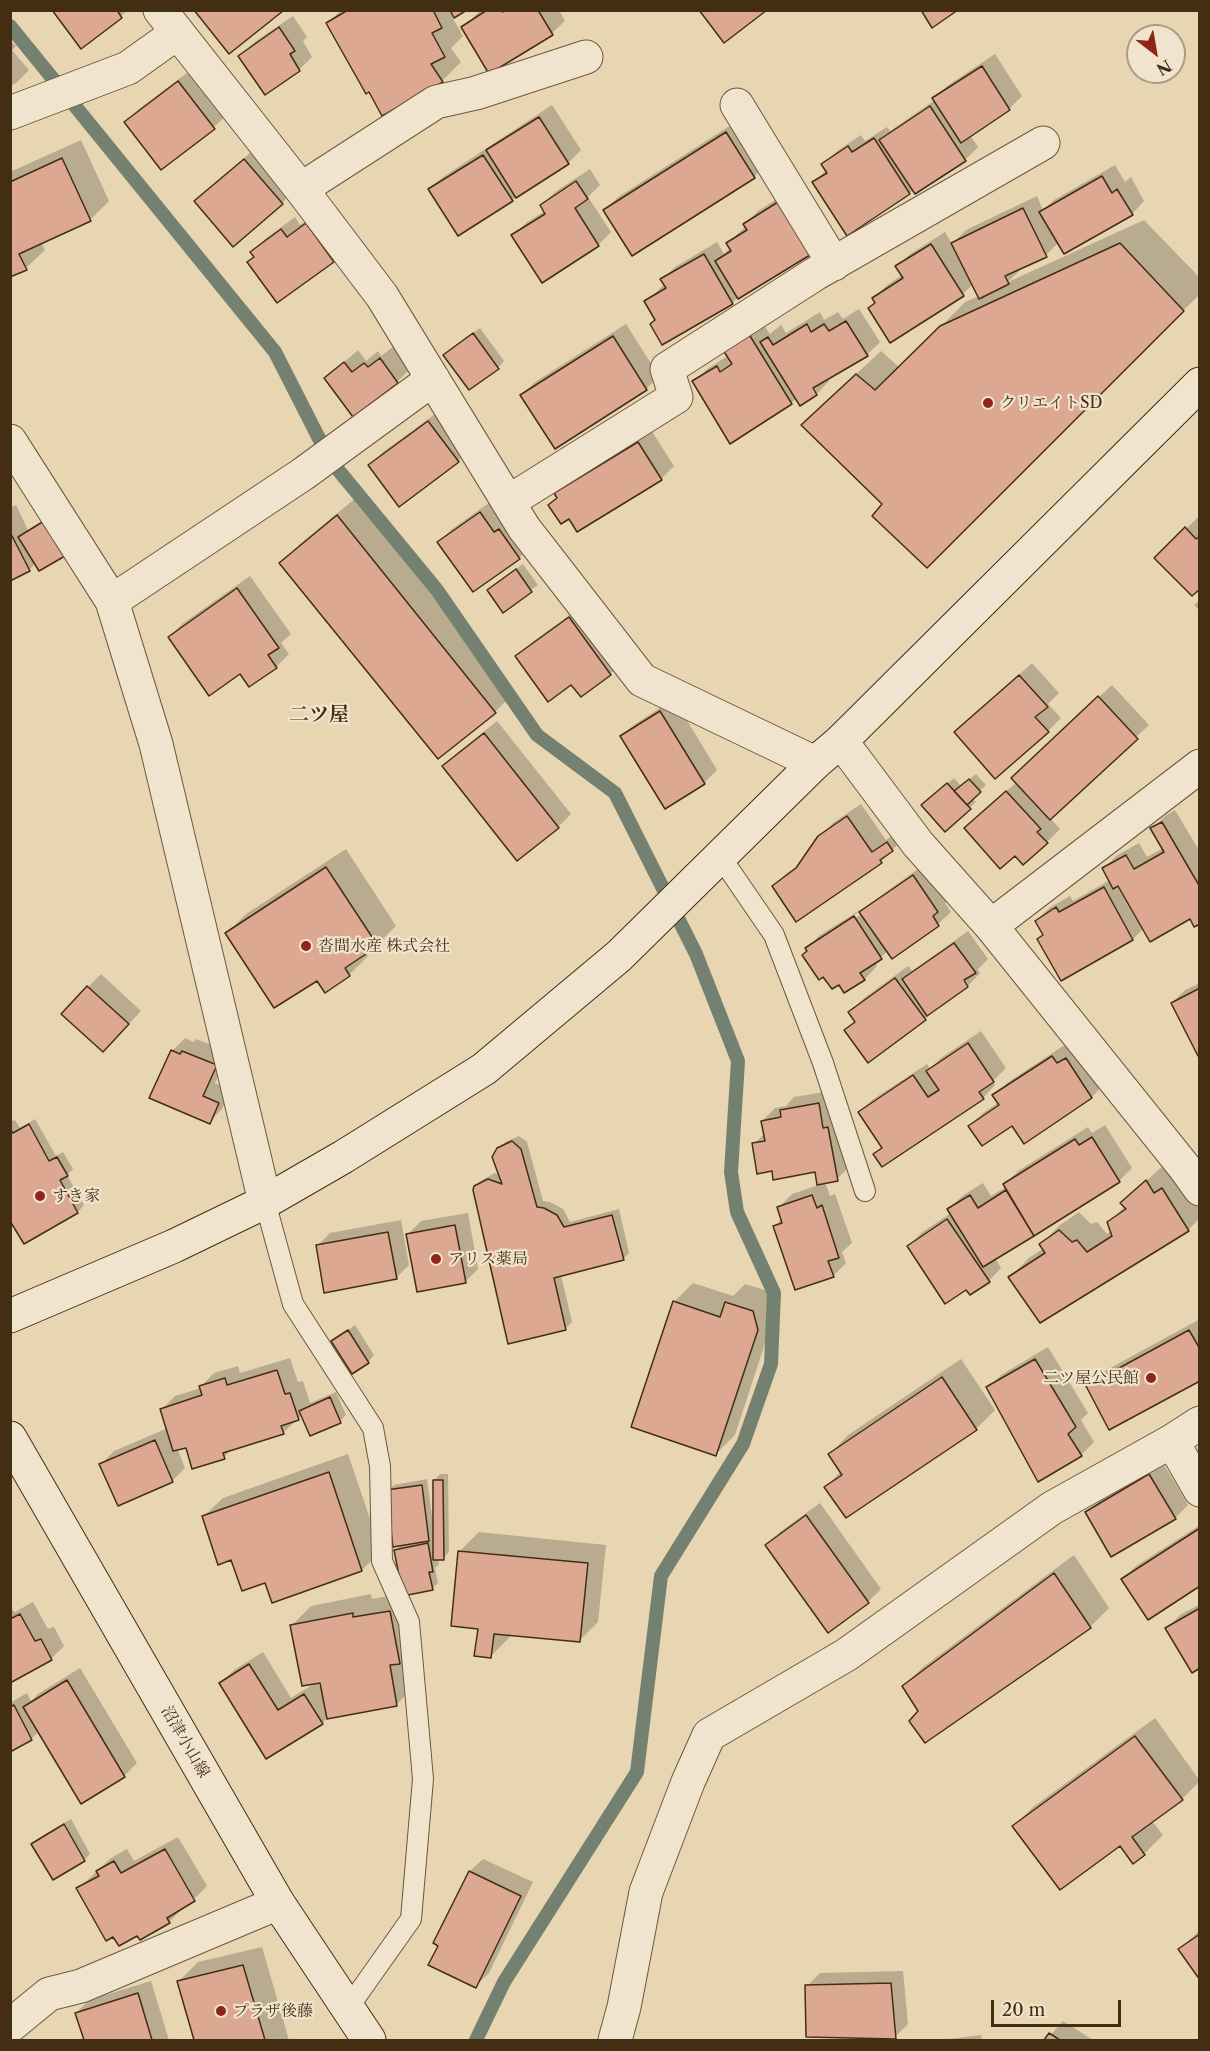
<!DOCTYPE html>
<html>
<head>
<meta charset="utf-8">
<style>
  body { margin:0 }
  #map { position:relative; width:1210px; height:2051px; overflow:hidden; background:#e8d6b3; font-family:"Libre Caslon Text",serif }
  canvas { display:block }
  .frame { position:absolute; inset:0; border:12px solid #432e13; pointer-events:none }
  .north { position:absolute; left:1126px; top:24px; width:60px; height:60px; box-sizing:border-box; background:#f0e4ce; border:2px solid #ab9b83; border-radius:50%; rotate:149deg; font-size:16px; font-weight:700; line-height:24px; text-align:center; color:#432e13 }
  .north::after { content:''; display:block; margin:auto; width:21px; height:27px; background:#8f2418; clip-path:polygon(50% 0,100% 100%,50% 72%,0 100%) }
  .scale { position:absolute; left:991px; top:2000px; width:130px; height:27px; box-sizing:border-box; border:3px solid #432e13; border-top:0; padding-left:8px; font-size:18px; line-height:21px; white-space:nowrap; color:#432e13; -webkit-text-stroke:4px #f0e4ce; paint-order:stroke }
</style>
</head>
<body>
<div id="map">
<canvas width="1210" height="2051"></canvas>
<div class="frame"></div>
<div class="north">N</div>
<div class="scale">20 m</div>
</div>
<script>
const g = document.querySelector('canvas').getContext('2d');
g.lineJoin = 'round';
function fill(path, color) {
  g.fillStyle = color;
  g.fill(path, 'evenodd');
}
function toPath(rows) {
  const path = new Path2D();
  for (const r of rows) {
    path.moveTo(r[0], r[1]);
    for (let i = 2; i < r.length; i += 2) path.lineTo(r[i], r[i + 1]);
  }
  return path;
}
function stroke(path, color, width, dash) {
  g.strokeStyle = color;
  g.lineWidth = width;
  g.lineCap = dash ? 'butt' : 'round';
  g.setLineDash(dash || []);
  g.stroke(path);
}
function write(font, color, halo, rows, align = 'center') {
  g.font = font + ' "Libre Caslon Text","Noto Serif JP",serif';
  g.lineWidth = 4.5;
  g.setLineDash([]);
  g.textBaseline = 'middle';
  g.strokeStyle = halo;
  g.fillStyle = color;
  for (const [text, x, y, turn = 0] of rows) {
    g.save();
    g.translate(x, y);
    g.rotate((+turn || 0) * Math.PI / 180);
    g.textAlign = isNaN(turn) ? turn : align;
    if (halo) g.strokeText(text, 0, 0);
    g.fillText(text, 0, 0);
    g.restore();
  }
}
fill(toPath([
  [54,10,128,10,82,47],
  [341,10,464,10,452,17,463,36,451,48,461,62,442,81,328,23],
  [481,10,559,10,565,21,552,33,463,27],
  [293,16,307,37,303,41,312,57,299,70,240,56,253,43],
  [10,40,16,46,12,50,29,70,16,83,10,86],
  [995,54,1022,96,1009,109,970,135,978,147,965,160,909,193,814,183,826,170,823,164,836,152,861,135,865,141,887,127,890,131,935,100,934,99,947,86],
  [192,69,227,115,214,127,161,168,126,122,139,109],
  [552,105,581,150,568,163,512,200,430,189,443,177],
  [739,120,767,164,754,177,605,210,618,197],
  [81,140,109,201,90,220,41,242,45,250,26,268,10,275,10,172],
  [257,147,295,190,282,203,209,188],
  [1115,165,1125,182,1131,177,1144,201,1132,214,1059,242,1046,255,1020,268,1021,269,1008,282,1144,220,1200,278,1200,294,927,566,884,504,827,401,881,351,900,368,965,302,979,296,973,284,963,294,869,308,876,302,874,298,887,285,902,275,897,267,910,254,945,232,952,244,966,230,1037,196,1043,210,1054,200],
  [590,169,600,185,588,197,611,232,598,245,513,236,526,223,545,211,542,205,555,192],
  [791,190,738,297,732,303,663,343,656,319,646,301,665,284,662,280,675,267,717,242,724,254,730,248,728,243,746,226,745,224,758,211],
  [319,211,346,248,333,260,278,301,252,252,265,239,295,217,300,225],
  [859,309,880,342,867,355,828,378,829,381,817,394,800,404,797,398,791,403,694,382,707,369,729,355,760,319,770,334,781,325,786,333,820,312,824,320,838,312,843,319],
  [626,324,659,376,646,389,522,395,535,382],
  [480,328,504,361,498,368,451,349],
  [394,346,410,369,397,382,353,415,326,378,358,350,366,361,378,351,381,356],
  [442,409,471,448,458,461,399,505,370,465,383,452],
  [651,430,674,466,661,479,569,517,550,505,558,497,556,493,569,480],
  [357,497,514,693,495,712,438,757,281,563,300,544],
  [493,500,532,545,519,558,473,590,439,542,452,529],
  [16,505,28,530,51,516,36,563,29,570,10,579,10,507],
  [1199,516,1200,587,1157,558],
  [523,564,538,585,503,611,489,590],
  [250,576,291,634,281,643,289,654,276,667,241,672,169,637,182,624],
  [1200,600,1200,611,1194,605],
  [583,605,623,661,610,674,571,683,517,657,530,644],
  [1032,663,1059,693,1048,704,1061,718,1048,731,969,720],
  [1112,685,1149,725,1050,818,1060,829,1047,842,979,815,1017,782,1026,765],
  [674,699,717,770,704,783,666,807,622,736,635,724],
  [497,721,571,814,558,827,517,859,444,766,457,753],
  [976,774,986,785,972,798,976,802,969,808,930,799,954,778,961,786],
  [861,804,886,840,900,830,905,837,881,862,774,886,787,873,803,862,820,837,833,823],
  [1175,810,1200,852,1200,922,1190,917,1144,928,1133,939,1062,979,1039,939,1044,934,1036,921,1049,908,1070,896,1073,901,1110,880,1104,869,1116,856,1139,843,1147,857,1163,848,1152,829,1165,816],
  [346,849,396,926,377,945,366,952,368,956,349,975,326,991,318,979,227,933,246,914],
  [926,863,950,898,945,903,951,912,938,924,888,951,875,962,877,966,865,979,845,991,807,948,820,935,868,905],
  [860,911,862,914,820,940,820,937],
  [968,931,988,959,978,969,980,973,968,986,938,1006,925,1019,846,1030,856,1020,850,1012,863,999,908,966,912,971],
  [101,974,141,1011,116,1038,88,987],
  [1200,983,1200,1054,1172,1003,1185,990],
  [981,1031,1006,1068,993,1081,995,1085,983,1098,875,1154,882,1146,860,1112,872,1100,927,1064,930,1069,941,1058],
  [185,1038,194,1042,196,1039,229,1052,215,1083,231,1090,222,1109,209,1122,172,1051],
  [1066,1044,1104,1084,1092,1097,1025,1142,1013,1124,970,1126,983,1113,999,1102,994,1096,1007,1083],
  [831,1091,850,1166,837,1179,825,1182,830,1196,835,1194,852,1243,842,1252,846,1263,833,1276,775,1226,782,1218,779,1207,792,1194,819,1185,816,1170,773,1170,754,1144,765,1133,762,1121,775,1108,786,1106,794,1097],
  [35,1119,56,1156,63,1152,73,1169,67,1175,84,1205,78,1212,24,1242,10,1218,10,1122,15,1120,20,1128],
  [1105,1125,1132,1168,1119,1181,995,1258,1001,1268,989,1281,909,1246,921,1233,951,1213,949,1209,962,1196,983,1183,991,1196,1006,1187,1005,1184,1018,1171,1088,1127,1092,1133],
  [519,1136,527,1142,543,1201,550,1202,563,1209,570,1222,619,1209,629,1253,623,1259,561,1275,572,1322,566,1328,475,1186,482,1180,495,1173,500,1175,499,1149,505,1142],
  [1166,1163,1200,1199,1200,1218,1188,1230,1010,1277,1029,1258,1044,1248,1041,1244,1060,1225,1079,1212,1091,1224,1097,1222,1107,1234,1112,1230,1109,1222,1125,1206,1122,1203],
  [468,1213,478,1269,465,1282,408,1234,421,1221],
  [401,1220,409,1265,396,1278,317,1246,330,1233],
  [693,1283,733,1296,745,1284,771,1292,776,1310,735,1435,716,1454,674,1302],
  [1200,1319,1200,1379,1088,1386,1101,1373],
  [355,1325,374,1355,368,1362,333,1342],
  [1048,1347,1088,1413,1081,1420,1094,1442,1081,1455,988,1388,1001,1375],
  [290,1358,298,1382,303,1381,310,1403,336,1392,346,1415,340,1421,303,1414,283,1433,233,1448,224,1457,187,1446,177,1448,185,1468,172,1481,101,1464,114,1451,168,1428,162,1409,175,1396,201,1388,201,1386,214,1373,238,1366,240,1373],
  [961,1359,995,1410,976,1429,826,1487,841,1471,830,1454,848,1435],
  [348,1454,381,1551,362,1570,266,1581,232,1559,204,1516,223,1498],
  [1163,1463,1188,1505,1175,1518,1087,1513,1100,1500],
  [440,1474,448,1474,449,1552,443,1558,438,1558,439,1564,435,1568,438,1583,432,1589,408,1593,418,1643,415,1686,396,1705,327,1718,322,1723,266,1757,221,1683,234,1670,263,1652,291,1698,317,1682,323,1691,321,1681,292,1625,311,1606,371,1594,372,1599,404,1593,396,1550,402,1544,388,1491,394,1485,427,1479,432,1516,434,1516,434,1481],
  [820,1503,881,1589,868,1602,829,1631,767,1545,780,1532],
  [1200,1525,1200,1584,1123,1579,1136,1566],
  [479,1532,606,1545,598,1622,579,1641,510,1634,510,1637,491,1656,479,1627,460,1551],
  [1074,1555,1109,1608,1090,1627,920,1711,904,1686,923,1667],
  [33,1602,48,1629,54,1627,64,1646,51,1659,10,1683,10,1608,15,1612],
  [1200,1604,1200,1666,1167,1628,1180,1615],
  [80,1668,137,1763,124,1776,81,1802,39,1731,31,1739,10,1750,10,1703,27,1693,31,1701,38,1694],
  [1155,1718,1200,1781,1182,1799,1152,1821,1163,1835,1144,1854,1120,1844,1014,1826,1033,1807],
  [71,1819,90,1854,84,1860,33,1844,39,1838],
  [178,1837,207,1886,194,1899,181,1907,182,1909,169,1922,78,1889,111,1858,127,1849,134,1861],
  [483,1859,533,1882,489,1973,476,1986,435,1943,470,1871],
  [1200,1930,1200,1977,1180,1949],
  [262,1947,289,2040,195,2040,179,1981,198,1962],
  [903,1971,908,2024,895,2037,807,1986,820,1973],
  [151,1981,169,2040,85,2040,76,2013,89,2000],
  [1063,2021,1093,2040,1046,2040],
  [981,2035,982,2040,946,2040,948,2039]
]), '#0003');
stroke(toPath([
  [10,26,275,352,330,460,437,590,537,735,615,793,696,954,738,1061,731,1172,737,1212,774,1293,771,1364,743,1444,661,1576,637,1772,504,1982,476,2040]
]), '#758170', 14);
const building = toPath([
  [52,10,117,10,122,18,81,49,52,10],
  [194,10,283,10,283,11,229,54,194,10],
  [348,10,433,10,442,28,432,33,445,57,431,64,443,82,382,116,369,92,366,94,326,23,348,10],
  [450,10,467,10,454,18,450,10],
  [487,10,502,10,503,12,506,10,538,10,553,35,489,74,461,27,487,10],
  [699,10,767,10,724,43,699,10],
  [921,10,958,10,932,28,921,10],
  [279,27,295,51,290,54,300,71,265,95,238,56,279,27],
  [982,66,1010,110,961,143,932,98,982,66],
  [178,81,215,129,161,170,124,122,178,81],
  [930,106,966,161,915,194,879,140,930,106],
  [539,117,569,164,516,198,486,150,539,117],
  [726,132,755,178,632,256,603,210,726,132],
  [874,138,910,194,847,236,812,182,827,173,821,164,848,146,852,152,874,138],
  [483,155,513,201,458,236,428,189,483,155],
  [62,158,91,221,19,254,27,270,10,277,10,182,62,158],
  [244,159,283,204,233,247,194,201,244,159],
  [1102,176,1112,193,1117,189,1133,215,1064,254,1039,212,1102,176],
  [576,181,588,199,575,208,599,246,542,283,511,235,545,214,540,205,576,181],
  [778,202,810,255,738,299,715,261,731,251,726,243,747,230,743,224,778,202],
  [1023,208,1047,257,1005,276,1009,284,979,299,951,243,1023,208],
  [306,223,334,262,277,303,247,262,254,257,250,252,281,229,287,237,306,223],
  [1120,243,1184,311,927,568,872,516,882,504,801,425,856,374,875,390,940,326,1120,243],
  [931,244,964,296,890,343,868,308,875,303,872,298,903,278,895,266,931,244],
  [704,254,733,304,662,345,650,324,655,320,644,301,666,288,660,279,704,254],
  [846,321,868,356,813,388,817,395,800,406,760,342,768,337,773,345,807,324,811,332,824,324,829,331,846,321],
  [747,331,792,404,730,444,692,381,717,366,720,372,732,364,721,347,747,331],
  [473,333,499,369,469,390,443,355,473,333],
  [613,336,647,390,555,449,520,395,613,336],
  [380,358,398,383,353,417,324,378,344,362,352,372,364,363,368,367,380,358],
  [428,421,459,462,399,507,368,465,428,421],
  [638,442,662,480,577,532,569,519,561,524,548,505,557,498,554,493,638,442],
  [480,512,494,532,499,529,520,559,473,592,437,542,480,512],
  [337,515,496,713,438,759,279,563,337,515],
  [44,521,65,556,39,571,18,537,44,521],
  [1185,527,1196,539,1200,536,1200,589,1192,596,1154,558,1185,527],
  [10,532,30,571,10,581,10,532],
  [516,569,532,592,503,613,487,590,516,569],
  [237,588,279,648,268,655,277,668,249,687,240,674,209,696,168,637,237,588],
  [569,617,611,675,581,697,571,685,548,702,515,656,569,617],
  [1019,675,1048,707,1035,717,1049,732,995,779,954,732,1019,675],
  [1098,696,1138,739,1050,820,1011,778,1098,696],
  [660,711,705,784,665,809,620,736,660,711],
  [484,733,559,828,517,861,442,766,484,733],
  [969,779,981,792,967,805,954,791,969,779],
  [947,783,971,809,945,832,921,805,947,783],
  [1006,791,1041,829,1037,832,1048,843,1023,865,1015,856,1000,869,964,828,1006,791],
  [847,816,872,852,887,842,893,851,880,860,882,863,796,922,772,886,796,868,818,836,847,816],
  [1162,822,1200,887,1200,924,1194,927,1190,919,1150,942,1118,886,1113,889,1102,868,1126,855,1134,869,1164,852,1150,828,1162,822],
  [326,867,378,946,345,968,350,976,325,993,317,981,274,1008,225,933,326,867],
  [913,875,938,912,933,916,939,926,892,959,859,912,913,875],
  [1104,887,1133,940,1061,981,1037,939,1043,935,1035,921,1056,907,1059,912,1104,887],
  [854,916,882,959,860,973,865,980,844,993,839,985,832,989,823,977,819,980,802,955,807,951,805,948,854,916],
  [954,943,976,973,964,980,968,987,927,1016,902,979,954,943],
  [895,978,926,1020,868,1063,844,1030,855,1022,848,1012,895,978],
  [87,986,129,1024,103,1052,61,1014,87,986],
  [1200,988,1200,1056,1198,1056,1171,1003,1200,988],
  [968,1043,994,1082,979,1092,984,1099,882,1167,873,1154,882,1148,858,1112,913,1075,928,1097,939,1090,926,1071,968,1043],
  [171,1050,180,1054,182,1051,217,1065,203,1096,219,1103,210,1124,149,1098,171,1050],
  [1052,1056,1057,1063,1066,1058,1092,1098,1024,1144,1012,1126,982,1146,968,1126,999,1105,992,1095,1052,1056],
  [819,1103,823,1128,828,1127,838,1181,817,1185,815,1172,773,1180,772,1171,757,1174,752,1143,765,1141,761,1121,781,1117,780,1110,819,1103],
  [29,1124,49,1161,57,1157,68,1176,60,1180,78,1213,24,1244,10,1221,10,1129,13,1133,29,1124],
  [1092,1137,1120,1182,1034,1236,1003,1184,1075,1139,1079,1145,1092,1137],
  [512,1141,521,1149,537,1207,544,1208,557,1215,564,1227,612,1215,624,1260,554,1278,566,1330,508,1344,473,1190,474,1186,488,1179,502,1184,492,1157,497,1148,512,1141],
  [1146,1180,1154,1193,1162,1188,1189,1231,1040,1323,1008,1277,1045,1253,1039,1244,1059,1230,1072,1242,1077,1240,1087,1252,1112,1236,1107,1222,1126,1209,1120,1203,1146,1180],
  [1006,1190,1034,1236,983,1267,947,1209,970,1195,978,1208,1006,1190],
  [812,1195,817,1208,822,1205,839,1258,828,1261,834,1277,795,1290,773,1226,782,1223,777,1207,812,1195],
  [947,1219,990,1282,970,1295,966,1290,945,1304,907,1246,947,1219],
  [455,1225,466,1283,417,1292,406,1234,455,1225],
  [388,1232,397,1279,324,1293,316,1245,388,1232],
  [673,1301,720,1317,725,1302,753,1311,758,1330,716,1456,631,1427,673,1301],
  [348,1330,369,1363,352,1374,331,1341,348,1330],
  [1189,1330,1200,1349,1200,1381,1109,1430,1086,1386,1189,1330],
  [1035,1359,1076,1427,1068,1434,1082,1456,1038,1482,986,1387,1035,1359],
  [277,1370,285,1394,290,1393,299,1420,281,1426,284,1434,223,1453,225,1459,192,1469,186,1448,173,1451,160,1409,202,1395,199,1386,225,1378,227,1385,277,1370],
  [942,1377,977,1430,846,1518,824,1487,842,1475,828,1454,942,1377],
  [330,1397,341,1423,310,1436,299,1411,330,1397],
  [155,1440,173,1482,118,1506,99,1464,155,1440],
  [329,1472,362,1571,272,1603,265,1583,242,1591,231,1560,218,1565,202,1516,329,1472],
  [1149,1474,1176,1519,1111,1557,1085,1512,1149,1474],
  [433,1480,443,1480,444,1560,433,1560,433,1480],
  [422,1485,429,1541,393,1547,386,1490,422,1485],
  [806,1515,869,1603,828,1633,765,1545,806,1515],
  [1200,1528,1200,1586,1148,1620,1121,1579,1200,1528],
  [428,1543,433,1572,429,1572,433,1590,403,1596,394,1550,428,1543],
  [458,1551,588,1563,580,1642,494,1634,491,1658,474,1656,478,1629,451,1626,458,1551],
  [1054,1573,1091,1628,925,1743,909,1721,918,1711,902,1686,1054,1573],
  [1200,1608,1200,1668,1192,1673,1165,1628,1200,1608],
  [390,1611,400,1664,390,1665,397,1706,327,1719,320,1683,302,1686,290,1625,353,1613,353,1617,390,1611],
  [20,1614,35,1641,41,1639,52,1660,10,1683,10,1619,20,1614],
  [249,1664,278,1710,304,1694,323,1724,266,1759,219,1683,249,1664],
  [67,1680,125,1777,81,1804,23,1707,67,1680],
  [14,1705,32,1740,10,1752,10,1707,14,1705],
  [1135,1736,1183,1800,1132,1837,1145,1855,1133,1864,1120,1846,1060,1890,1012,1826,1135,1736],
  [64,1824,85,1861,53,1880,31,1844,64,1824],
  [165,1849,195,1901,167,1918,170,1923,140,1940,137,1936,119,1946,113,1937,106,1941,76,1888,99,1876,96,1871,114,1861,121,1873,165,1849],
  [469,1871,521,1896,476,1988,428,1965,438,1946,433,1943,469,1871],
  [1200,1934,1200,1980,1178,1949,1200,1934],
  [243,1965,265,2040,194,2040,177,1981,243,1965],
  [891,1983,896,2039,806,2037,805,1985,891,1983],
  [138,1993,152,2040,84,2040,75,2013,138,1993],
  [1049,2033,1060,2040,1044,2040,1049,2033]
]);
fill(building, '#dda892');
stroke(building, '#432e13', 1.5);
const lane = toPath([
  [720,856,774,935,823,1063,865,1191],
  [265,1202,293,1304,373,1428,380,1466,382,1561,409,1622,423,1779,411,1919,348,2008]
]);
const street = toPath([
  [160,10,301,189,382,296,524,528,642,680,815,763],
  [737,105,834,264],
  [10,113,128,68,177,33],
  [301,189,436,102,476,93,586,57],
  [10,441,112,601,156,744,265,1202],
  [508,502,676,397,667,369,815,274,1043,143],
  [112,601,303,474,433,379],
  [841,741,918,844,991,926,1185,1168,1200,1189],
  [991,926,1200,766],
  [1172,1441,1200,1490],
  [10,2026,49,1994,81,1986,278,1903],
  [615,2040,624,2007,646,1892,688,1782,709,1735,846,1655,1052,1508,1172,1441,1200,1423]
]);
const secondary = toPath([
  [10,1316,174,1246,265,1202,343,1157,484,1069,619,956,815,763,841,741,1200,384],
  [10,1438,278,1903,369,2040]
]);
stroke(lane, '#6c583b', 22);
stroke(street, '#6c583b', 35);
stroke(secondary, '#432e13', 35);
stroke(lane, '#f0e4ce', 20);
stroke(street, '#f0e4ce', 33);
stroke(secondary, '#f0e4ce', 33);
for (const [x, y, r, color] of [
  [988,403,6,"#8f2418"],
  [306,946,6,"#8f2418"],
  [40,1196,6,"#8f2418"],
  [436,1259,6,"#8f2418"],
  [1151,1378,6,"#8f2418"],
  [221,2011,6,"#8f2418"]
]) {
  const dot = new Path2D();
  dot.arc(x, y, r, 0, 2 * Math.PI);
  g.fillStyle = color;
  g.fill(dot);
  stroke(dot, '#f0e4ce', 2);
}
write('16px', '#432e13', '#f0e4ce', [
  ["クリエイトSD",1000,403],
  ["沓間水産 株式会社",318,946],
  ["すき家",52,1196],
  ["アリス薬局",448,1259],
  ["二ツ屋公民館",1139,1378,"right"],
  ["プラザ後藤",233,2011]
], 'left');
write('16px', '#432e13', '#f0e4ce', [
  ["沼津小山線",185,1742,60]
]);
write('bold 20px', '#432e13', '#f0e4ce', [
  ["二ツ屋",319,715]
]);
</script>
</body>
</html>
